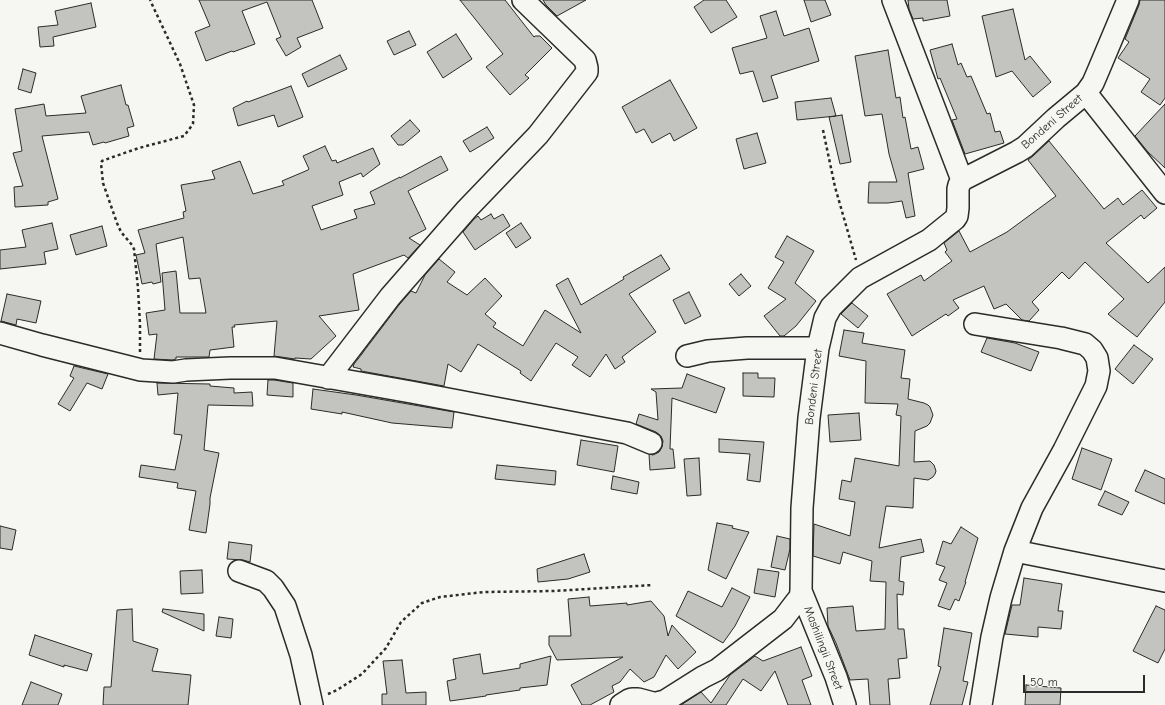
<!DOCTYPE html>
<html>
<head>
<meta charset="utf-8">
<style>
  body { margin:0 }
  #map { position:relative; width:1165px; height:705px; overflow:hidden; background:#f6f6f2; font-family:"Comic Neue",sans-serif }
  canvas { display:block }
  .scale { position:absolute; left:1023px; top:675px; width:122px; height:18px; box-sizing:border-box; border:2px solid #2b2b2b; border-top:0; padding-left:5px; font-size:12px; line-height:14px; white-space:nowrap; color:#2b2b2b; -webkit-text-stroke:3px #f6f6f2; paint-order:stroke }
</style>
</head>
<body>
<div id="map">
<canvas width="1165" height="705"></canvas>
<div class="scale">50 m</div>
</div>
<script>
const g = document.querySelector('canvas').getContext('2d');
g.lineJoin = 'round';
function fill(path, color) {
  g.fillStyle = color;
  g.fill(path, 'evenodd');
}
function toPath(rows) {
  const path = new Path2D();
  for (const r of rows) {
    path.moveTo(r[0], r[1]);
    for (let i = 2; i < r.length; i += 2) path.lineTo(r[i], r[i + 1]);
  }
  return path;
}
function stroke(path, color, width, dash) {
  g.strokeStyle = color;
  g.lineWidth = width;
  g.lineCap = dash ? 'butt' : 'round';
  g.setLineDash(dash || []);
  g.stroke(path);
}
function write(font, color, halo, rows, align = 'center') {
  g.font = font + ' "Comic Neue",sans-serif';
  g.lineWidth = 3;
  g.setLineDash([]);
  g.textBaseline = 'middle';
  g.strokeStyle = halo;
  g.fillStyle = color;
  for (const [text, x, y, turn = 0] of rows) {
    g.save();
    g.translate(x, y);
    g.rotate((+turn || 0) * Math.PI / 180);
    g.textAlign = isNaN(turn) ? turn : align;
    if (halo) g.strokeText(text, 0, 0);
    g.fillText(text, 0, 0);
    g.restore();
  }
}
const building = toPath([
  [199,0,312,0,323,28,297,38,301,47,286,56,276,39,281,37,267,2,242,11,255,44,233,52,232,51,206,61,195,32,210,26,199,0],
  [460,0,505,0,534,37,535,36,540,36,552,48,525,75,529,78,510,95,486,67,503,54,460,0],
  [543,0,586,0,557,16,546,5,543,0],
  [704,0,726,0,737,17,711,33,694,7,704,0],
  [804,0,825,0,831,15,811,22,804,0],
  [908,0,947,0,950,16,923,21,923,18,913,19,909,9,908,0],
  [1140,0,1165,0,1165,98,1160,105,1141,92,1150,79,1118,58,1129,42,1125,39,1139,5,1140,0],
  [91,3,96,27,53,37,54,46,40,47,38,27,58,25,55,11,91,3],
  [1013,9,1025,60,1030,56,1051,82,1033,97,1012,71,996,77,982,16,1013,9],
  [776,11,784,36,809,28,819,61,771,76,778,98,763,102,753,71,740,74,732,48,767,38,760,16,776,11],
  [409,31,416,45,394,55,387,41,409,31],
  [456,34,472,59,443,78,427,52,456,34],
  [952,44,958,65,961,63,967,77,971,76,987,114,990,113,995,132,1000,131,1004,143,965,154,952,120,957,119,940,78,938,79,930,50,952,44],
  [888,50,896,98,900,97,903,118,905,117,911,149,918,147,924,169,908,173,915,216,906,218,902,201,888,203,868,203,869,182,897,182,889,154,882,114,865,116,855,56,888,50],
  [340,55,347,69,308,87,302,74,340,55],
  [23,69,36,73,31,93,18,89,23,69],
  [670,80,697,128,674,141,670,133,652,143,644,129,636,133,622,107,670,80],
  [121,85,126,105,128,105,134,126,127,128,129,136,105,143,104,142,93,145,89,132,42,136,58,199,48,202,48,205,15,207,14,187,23,186,13,153,22,151,15,109,44,104,46,116,86,113,81,96,121,85],
  [291,86,303,117,278,127,274,115,238,126,233,108,247,101,248,102,291,86],
  [831,98,836,116,797,120,795,102,831,98],
  [1165,104,1165,168,1148,152,1135,136,1165,104],
  [842,115,851,162,840,164,829,117,842,115],
  [410,120,420,131,403,145,398,145,391,136,410,120],
  [487,127,494,138,470,152,463,141,487,127],
  [757,133,766,163,744,169,736,139,757,133],
  [1049,141,1104,209,1118,198,1123,205,1142,190,1157,208,1144,219,1141,215,1106,243,1148,283,1165,267,1165,302,1137,337,1114,319,1108,314,1124,299,1085,262,1069,279,1062,272,1032,302,1039,310,1029,321,1022,320,1006,304,994,309,984,286,953,300,959,308,948,316,946,314,912,336,887,294,921,275,924,281,952,261,945,252,947,250,944,243,959,231,970,252,1007,232,1056,196,1028,160,1033,156,1049,141],
  [325,146,332,161,336,160,337,163,373,148,380,164,363,177,361,173,339,182,343,195,312,206,321,230,357,218,354,210,375,204,370,192,400,177,400,178,441,156,448,170,408,191,426,229,409,238,420,245,408,258,404,255,353,274,359,310,319,316,336,336,311,359,295,358,295,359,274,356,277,321,234,325,235,327,232,327,234,347,210,350,209,357,176,357,176,359,172,360,154,359,157,334,149,335,146,313,165,310,162,273,176,271,180,313,206,313,200,278,189,279,183,237,156,244,161,282,153,284,152,282,142,284,136,255,145,253,138,230,184,218,183,212,186,211,181,185,215,179,212,171,240,161,253,194,284,185,282,181,308,170,309,169,303,156,325,146],
  [491,214,494,219,503,214,510,226,475,250,463,232,474,219,478,216,481,220,491,214],
  [52,223,58,249,44,252,46,264,0,269,0,250,26,247,22,230,52,223],
  [521,223,531,238,516,248,506,233,521,223],
  [102,226,107,246,76,255,70,235,102,226],
  [787,236,814,251,795,283,816,301,796,326,784,336,780,336,764,316,786,299,768,288,784,262,775,257,787,236],
  [661,255,670,269,629,294,656,332,635,347,622,357,625,362,615,369,606,354,590,377,572,365,578,357,556,343,531,381,520,373,521,371,478,344,461,372,448,364,444,386,361,371,361,369,353,367,354,364,362,354,364,351,399,305,411,291,416,293,425,275,439,259,455,272,447,282,467,295,485,278,502,296,485,314,496,323,493,327,523,346,545,310,581,333,556,285,568,278,581,305,624,279,623,277,661,255],
  [741,274,751,286,739,296,729,284,741,274],
  [689,292,701,316,685,324,673,300,689,292],
  [7,294,41,301,36,323,17,319,16,325,1,321,7,294],
  [852,303,868,316,858,328,841,314,852,303],
  [844,330,864,333,862,343,905,350,901,378,910,379,908,399,924,403,928,405,930,407,933,415,930,423,927,426,915,431,914,462,930,461,934,465,936,471,935,474,933,477,928,480,914,478,913,508,886,506,879,548,921,539,924,552,901,557,899,581,904,582,903,595,897,594,898,629,904,629,907,658,898,659,900,678,888,679,890,705,870,705,868,679,850,680,836,643,828,626,827,608,853,606,856,631,885,629,886,582,870,581,872,561,843,552,840,564,813,556,814,524,850,536,855,502,839,499,842,480,851,482,855,458,899,466,901,416,896,415,898,404,865,403,866,361,839,356,844,330],
  [987,338,1015,343,1039,352,1031,371,981,352,987,338],
  [1134,345,1153,359,1133,384,1115,369,1134,345],
  [74,366,108,374,102,389,87,383,70,411,58,404,74,378,70,376,74,366],
  [743,373,758,373,758,378,775,378,774,397,743,396,743,373],
  [687,374,725,388,716,413,672,398,670,449,673,449,675,468,650,470,649,454,653,455,659,452,662,447,663,441,661,436,656,432,636,424,639,414,658,420,656,392,651,389,682,388,687,374],
  [268,380,274,380,293,383,293,397,267,395,268,380],
  [157,383,210,384,210,386,234,388,234,393,252,392,253,406,208,405,204,450,219,453,210,498,210,504,206,533,189,530,196,491,177,488,178,483,139,477,141,465,175,470,182,435,174,434,178,393,158,395,157,383],
  [313,389,356,395,454,412,452,428,392,423,342,412,342,414,311,409,313,389],
  [859,413,861,440,830,442,828,415,859,413],
  [719,439,764,442,760,482,747,480,750,454,719,452,719,439],
  [581,440,618,446,614,472,577,465,581,440],
  [1082,448,1112,459,1101,490,1072,479,1082,448],
  [699,458,701,495,687,496,684,459,699,458],
  [497,465,556,471,555,485,495,479,497,465],
  [1145,470,1165,479,1165,504,1135,491,1145,470],
  [613,476,639,482,637,494,611,489,613,476],
  [1105,491,1129,502,1122,515,1098,505,1105,491],
  [717,523,733,526,732,528,749,532,726,579,708,570,717,523],
  [0,526,16,530,12,550,0,548,0,526],
  [961,527,978,538,965,582,966,582,959,601,955,599,950,610,938,606,947,583,939,580,945,567,936,564,943,541,951,544,961,527],
  [777,536,790,539,790,549,785,570,771,567,777,536],
  [229,542,252,545,250,562,243,560,227,559,229,542],
  [584,554,590,572,568,579,538,582,537,569,584,554],
  [758,569,779,572,775,597,754,593,758,569],
  [202,570,203,593,181,594,180,571,202,570],
  [1024,578,1062,584,1058,611,1063,611,1061,629,1038,627,1038,637,1005,634,1012,605,1020,605,1024,578],
  [732,588,750,597,735,626,723,643,676,616,688,591,722,607,732,588],
  [589,597,590,606,627,603,627,605,651,601,664,616,668,636,672,625,696,652,678,669,666,655,654,677,644,682,630,669,620,682,612,686,614,692,590,705,582,705,571,685,623,657,557,660,549,645,549,636,571,636,568,599,589,597],
  [1156,606,1165,610,1165,649,1158,663,1133,651,1156,606],
  [132,609,133,641,158,649,152,671,191,675,188,705,103,705,104,687,111,687,117,610,132,609],
  [163,609,204,614,204,631,162,612,163,609],
  [219,617,233,619,231,638,216,636,219,617],
  [944,628,972,633,963,681,968,682,962,705,930,705,941,667,938,666,944,628],
  [35,635,92,654,87,671,64,665,64,667,29,655,35,635],
  [801,647,812,676,802,680,811,705,788,705,775,671,761,691,743,679,726,705,681,705,701,692,711,703,730,675,755,656,763,661,801,647],
  [480,654,483,674,520,668,520,664,551,656,547,685,520,688,520,690,486,695,486,696,450,701,447,681,456,679,453,659,480,654],
  [402,660,406,693,426,692,426,705,382,705,382,694,387,694,383,661,402,660],
  [31,682,62,694,58,705,22,705,31,682],
  [1026,685,1061,688,1060,705,1025,705,1026,685]
]);
fill(building, '#c3c3c0');
stroke(building, '#2b2b2b', 1);
const minor = toPath([
  [893,0,962,180],
  [1086,93,1165,193],
  [975,324,1061,338,1085,344,1092,350,1097,358,1099,371,1096,386,1064,450,1032,508,1015,551,1001,598,992,637,981,705],
  [0,333,42,345,141,370,173,372,186,370,230,368,275,368,411,392,627,433,651,443],
  [687,356,708,351,747,348,818,348],
  [328,378,390,297,467,209,538,135,587,72,587,68,585,60,523,0],
  [1015,551,1165,581],
  [239,571,266,581,273,588,285,606,301,655,312,705],
  [801,591,836,677,845,705],
  [621,705,629,700,632,699,638,699,653,703,657,703,665,701,703,677,717,670,783,619,796,602,800,597,801,591,802,508,809,418,818,348,825,318,831,307,860,278,929,240,955,219,957,216,958,208,958,189,959,185,962,180,1017,152,1025,147,1056,118,1086,93,1093,83,1099,69,1128,0]
]);
stroke(minor, '#2b2b2b', 24);
stroke(toPath([
  [823,130,835,187,856,260],
  [140,352,140,324,138,288,134,249,132,245,121,232,117,223,103,183,101,163,102,161,110,158,139,148,184,136,193,124,194,105,180,64,150,0],
  [328,694,337,690,362,674,386,648,401,622,422,603,440,597,484,592,554,591,653,585]
]), '#2b2b2b', 2.5, [3, 3]);
stroke(minor, '#f6f6f2', 21);
write('12px', '#2b2b2b', '#f6f6f2', [
  ["Bondeni Street",1052,122,-41],
  ["Bondeni Street",814,387,-83],
  ["Mashilingii Street",823,648,69]
]);
</script>
</body>
</html>
